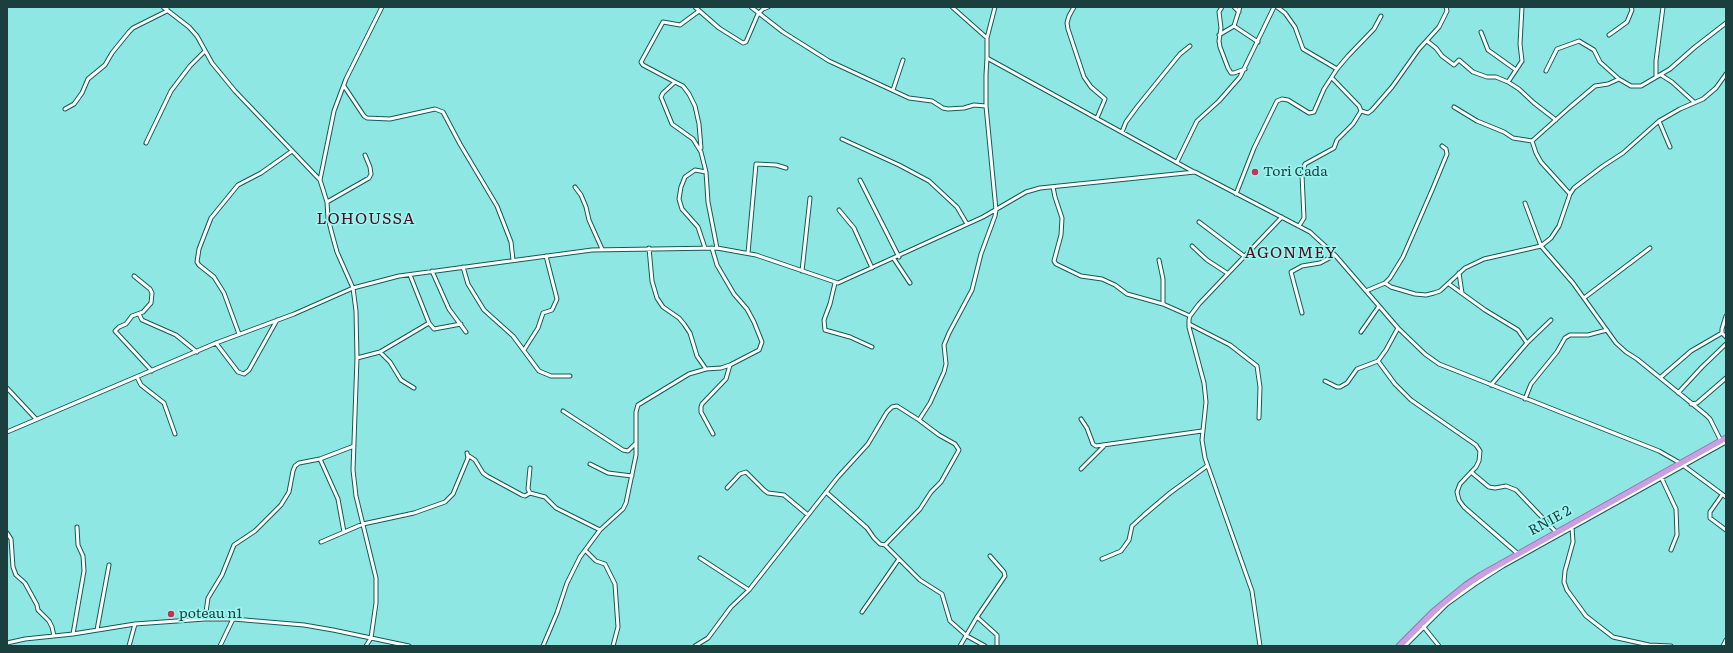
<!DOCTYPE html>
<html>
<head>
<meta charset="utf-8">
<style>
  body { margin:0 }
  #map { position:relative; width:1733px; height:653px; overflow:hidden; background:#8fe7e4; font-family:Literata,serif }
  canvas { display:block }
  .frame { position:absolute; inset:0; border:8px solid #1a3f3e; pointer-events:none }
</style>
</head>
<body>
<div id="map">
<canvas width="1733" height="653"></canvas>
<div class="frame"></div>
</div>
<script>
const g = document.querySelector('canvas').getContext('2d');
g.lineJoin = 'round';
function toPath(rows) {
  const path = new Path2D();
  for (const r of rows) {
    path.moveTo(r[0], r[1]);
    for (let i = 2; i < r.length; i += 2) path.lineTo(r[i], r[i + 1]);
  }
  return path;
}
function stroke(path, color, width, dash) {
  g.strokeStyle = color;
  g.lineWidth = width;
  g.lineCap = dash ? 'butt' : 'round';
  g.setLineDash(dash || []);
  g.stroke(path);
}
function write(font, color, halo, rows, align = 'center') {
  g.font = font + ' Literata,serif';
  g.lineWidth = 3.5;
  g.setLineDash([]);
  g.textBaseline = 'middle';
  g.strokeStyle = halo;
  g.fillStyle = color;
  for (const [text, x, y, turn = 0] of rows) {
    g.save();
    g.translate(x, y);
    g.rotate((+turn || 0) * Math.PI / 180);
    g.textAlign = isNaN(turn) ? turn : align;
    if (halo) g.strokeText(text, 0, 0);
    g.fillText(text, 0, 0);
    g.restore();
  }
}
const street = toPath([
  [163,7,189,27,197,36,212,63,235,91,320,180,327,202,328,218,332,234,337,252,353,288,356,311,357,358,353,470,356,496,376,578,376,603,371,638,366,646],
  [695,7,719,28,743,43,746,42,758,14,763,9,768,7],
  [751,7,783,32,829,61,909,98,932,101,943,108,948,109,964,108,974,105,986,106],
  [952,7,987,38],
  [995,7,987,38,987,58,1194,172],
  [1074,7,1069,16,1067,23,1068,29,1084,77,1091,87,1105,99,1097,118],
  [1222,7,1219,12,1221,28,1219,41,1220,47,1228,68,1231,73,1234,73,1245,69],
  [1234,7,1239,12],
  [1277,7,1285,13,1295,27,1303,49,1337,69],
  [1522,7,1520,44,1522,61,1508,82,1519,89,1534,103,1556,120],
  [699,11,680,25,663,22,641,62,643,65,675,82,663,93,661,97,672,124,693,139,701,152,706,172,708,202,717,248],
  [1234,26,1258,42],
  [1481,32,1488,50,1516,70],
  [1219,35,1234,26,1240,7],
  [1609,35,1627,22,1632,10,1631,7],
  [1427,41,1436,48,1442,56,1454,65,1459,60,1473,72,1487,77,1496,77,1508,82],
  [1546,71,1557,49,1579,41,1594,50,1600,62,1619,79,1631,86,1641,86,1670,69,1695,47,1726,23],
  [1661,75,1672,82,1694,102],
  [1656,77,1656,61,1663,7],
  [675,82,683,86,689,94,695,106,699,124,701,148],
  [344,86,364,116,367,118,390,119,435,109,443,112,460,144,497,206,511,242,513,260],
  [893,90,903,60],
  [1454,107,1477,121,1504,132,1513,138,1532,141],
  [65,109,74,104,82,93,88,79,105,65,112,53,129,32,133,28,167,11,167,7],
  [1361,111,1368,113,1372,110,1392,87,1419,49,1439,27,1447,11,1446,7],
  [1659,121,1670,147],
  [1122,132,1126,122,1137,107,1180,54,1190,46],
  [842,139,899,165,929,181,957,207,967,224],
  [146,143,171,91,190,66,205,51],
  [1177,162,1197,121,1219,101,1240,77,1274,7],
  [320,180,334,111,346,79,382,7],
  [860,180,899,257],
  [575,187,581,195,586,207,589,220,602,249],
  [1053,187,1055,197,1062,218,1061,235,1054,261,1056,264,1081,276,1102,279,1115,285,1127,294,1163,304,1190,316],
  [1236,194,1254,148,1277,101,1282,99,1288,100,1309,113,1314,112,1324,89,1337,69,1348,56,1374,29,1381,16],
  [1570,194,1541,162,1536,153,1532,141,1569,108,1595,86,1608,84,1619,79],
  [327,202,369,178,371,174,370,167,365,155],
  [1525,203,1541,246,1573,283,1616,343,1626,352,1637,359,1706,415,1710,419,1721,441],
  [839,210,854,228,872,268],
  [1199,222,1244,256],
  [1299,226,1304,218,1302,175,1305,164,1334,148,1337,140,1353,124,1361,111,1359,106,1332,78],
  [1192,246,1207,260,1227,273],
  [649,248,652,281,657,298,663,307,679,318,684,324,690,333,697,356,706,369,721,368,730,365,759,350,762,342,754,322,747,309,734,294,717,265,712,248],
  [705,248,698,227,682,209,679,199,681,187,685,177,695,170,706,172],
  [748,253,756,164,776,165,786,168],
  [894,259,910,283],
  [1159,260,1163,279,1163,304],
  [463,267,468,284,484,310,513,336,539,371,551,376,570,376],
  [432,271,449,309,466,332],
  [802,271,810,198],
  [1459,273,1462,293],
  [134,276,150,289,152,293,151,303,143,312,132,316,126,324,119,327,115,331,152,371],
  [835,283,830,304,824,320,825,330,850,337,872,347],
  [1385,283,1390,278,1403,257,1433,188,1447,154,1446,149,1442,146],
  [1449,284,1485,310,1518,330,1527,343],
  [1366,291,1385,283,1391,287,1415,294,1426,295,1434,293,1440,291,1465,268,1484,259,1541,246,1551,238,1559,226,1570,194,1574,188,1603,166,1623,153,1659,121,1680,109,1703,99,1716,88,1726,74],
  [1584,298,1650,248],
  [1302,313,1291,272,1302,266,1320,263,1335,255],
  [139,314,142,320,176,335,197,352],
  [1726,316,1722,329,1722,333,1726,337],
  [429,323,434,329,461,324],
  [1189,324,1230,345,1257,366,1260,387,1259,418],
  [1361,332,1379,306],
  [239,334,224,293,214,277,199,265,197,262,199,249,211,218,238,185,261,173,292,151],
  [216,343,238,372,244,374,249,370,277,320],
  [524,350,538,328,543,313,552,310,557,299,546,256],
  [380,352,390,362,401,380,414,388],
  [357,358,380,352,429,323,410,275],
  [1378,361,1395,384,1411,400,1476,445,1480,451,1479,461,1476,467,1460,484,1457,492,1459,500,1464,507,1517,553],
  [137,377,141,385,164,403,175,434],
  [1661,377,1691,351,1722,333],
  [1325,381,1337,387,1340,387,1347,383,1357,369,1378,361,1386,350,1398,328],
  [1491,385,1527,343,1551,320],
  [7,388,36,419],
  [1678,393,1702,367,1726,344],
  [1525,399,1531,384,1557,352,1565,338,1570,335,1588,335,1607,330],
  [1691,404,1697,403,1726,378],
  [563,411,623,450,628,451,636,443,636,412,638,405,689,374,706,369],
  [1081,419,1087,428,1093,444,1096,446,1202,431],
  [919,420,930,403,944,372,946,364,944,345,949,333,972,290,981,254,995,216,996,210,986,106,986,75,987,58],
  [7,432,216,343,294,314,353,288,399,276,592,250,717,248,756,255,838,283,983,217,1026,192,1040,188,1069,185,1195,172,1310,232,1335,255,1398,328,1425,354,1439,364,1659,451,1680,463,1726,497],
  [713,434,701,412,701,407,702,404,726,379,730,365],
  [469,456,475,460,483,473,487,476,522,495,525,496,530,493],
  [320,459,338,499,344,532],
  [590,464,608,473,632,476],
  [530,468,528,489,530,493,545,497,556,508,600,530],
  [1081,469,1104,446],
  [1471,472,1489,487,1495,488,1506,486,1516,490,1556,532],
  [1661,477,1676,509,1677,535,1671,550],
  [727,488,740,474,746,472,764,490,768,493,784,495,808,515],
  [826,492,867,528,874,538,880,544,885,545,920,580,942,594,950,621,967,636,985,646],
  [1722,495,1710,512,1710,518,1726,530],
  [1572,527,1573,542,1565,571,1564,582,1567,590,1586,616,1613,637,1649,645,1671,646],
  [7,533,11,539,13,567,16,575,25,583,37,605,38,610,49,621,52,627,54,636],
  [321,542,363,524,414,513,445,502,453,494,468,458,467,453],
  [585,550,596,561,605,564,615,584,618,627,613,646],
  [700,558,749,590],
  [1102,559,1121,551,1129,540,1132,526,1144,515,1170,493,1207,466],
  [862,612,899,559],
  [977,617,997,635,997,646],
  [205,619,208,598,222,575,234,545,255,531,281,505,289,492,293,471,295,466,299,463,320,459,354,446],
  [1423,626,1439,646],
  [97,630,109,565],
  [73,634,84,571,83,556,78,545,77,527],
  [7,643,25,639,73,634,135,624,205,619,233,619,304,625,333,630,409,646],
  [129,646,135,624],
  [220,646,233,619],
  [543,646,557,613,567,583,580,557,600,530,623,509,626,503,636,455,636,443],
  [695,646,708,638,731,607,749,590,838,477,868,444,887,412,892,407,897,406,919,420,939,435,955,444,959,450,941,482,931,492,920,509,885,545],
  [960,646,977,617,1005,576,1004,572,990,556],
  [1260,646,1252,591,1205,458,1202,440,1206,402,1204,383,1189,327,1189,320,1190,316,1199,304,1282,217],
  [1405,646,1447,604,1475,584,1503,566,1726,442],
  [1723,646,1726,640]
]);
const highway = toPath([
  [1399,646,1433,612,1466,585,1481,575,1726,438]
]);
stroke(street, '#105b59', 5);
stroke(highway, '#8c7da9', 7);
stroke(street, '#fff', 3);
stroke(highway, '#ca9fe3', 5);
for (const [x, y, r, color] of [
  [1255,172,4,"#c33354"],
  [171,614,4,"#c33354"]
]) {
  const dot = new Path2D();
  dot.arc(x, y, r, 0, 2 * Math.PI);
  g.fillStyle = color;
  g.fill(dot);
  stroke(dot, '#9cf4f1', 1.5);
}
write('14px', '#1a3f3e', '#9cf4f1', [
  ["Tori Cada",1263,172],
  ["poteau n1",179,614]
], 'left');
write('14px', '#1a3f3e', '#9cf4f1', [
  ["RNIE 2",1550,521,-29]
]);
g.letterSpacing = '1px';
write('16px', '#510c1d', '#9cf4f1', [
  ["LOHOUSSA",366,219],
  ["AGONMEY",1291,253]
]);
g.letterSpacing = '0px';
</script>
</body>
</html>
